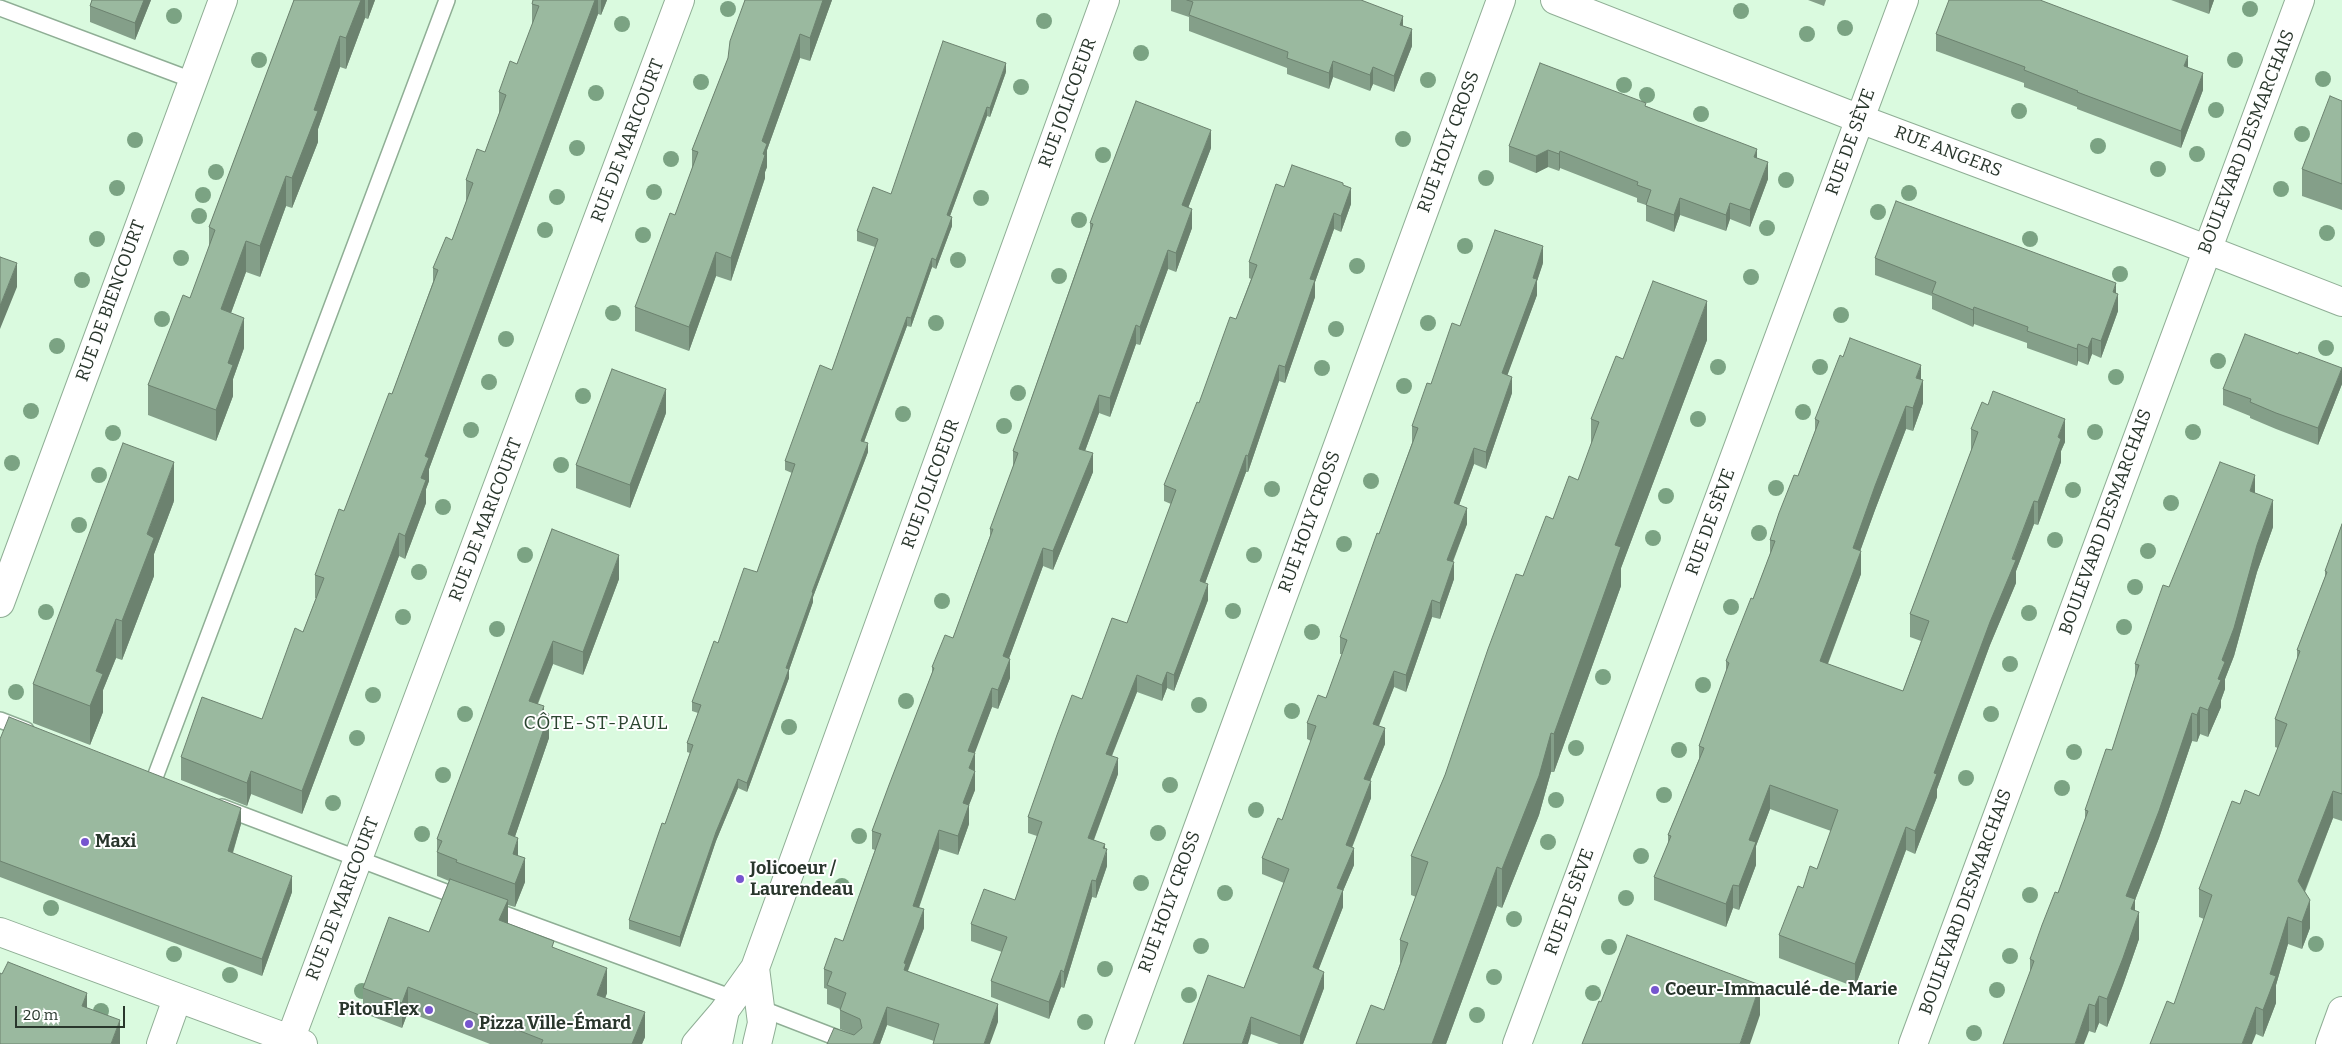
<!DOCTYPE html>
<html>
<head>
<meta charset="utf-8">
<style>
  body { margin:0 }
  #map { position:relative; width:2342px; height:1044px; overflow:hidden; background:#dafadf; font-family:Bitter,serif }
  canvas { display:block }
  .scale { position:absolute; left:15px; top:1006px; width:110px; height:22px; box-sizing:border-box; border:2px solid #29362c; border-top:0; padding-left:6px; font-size:15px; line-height:18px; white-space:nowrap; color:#29362c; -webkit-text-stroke:4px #fff; paint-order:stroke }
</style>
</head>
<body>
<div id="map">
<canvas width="2342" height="1044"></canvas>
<div class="scale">20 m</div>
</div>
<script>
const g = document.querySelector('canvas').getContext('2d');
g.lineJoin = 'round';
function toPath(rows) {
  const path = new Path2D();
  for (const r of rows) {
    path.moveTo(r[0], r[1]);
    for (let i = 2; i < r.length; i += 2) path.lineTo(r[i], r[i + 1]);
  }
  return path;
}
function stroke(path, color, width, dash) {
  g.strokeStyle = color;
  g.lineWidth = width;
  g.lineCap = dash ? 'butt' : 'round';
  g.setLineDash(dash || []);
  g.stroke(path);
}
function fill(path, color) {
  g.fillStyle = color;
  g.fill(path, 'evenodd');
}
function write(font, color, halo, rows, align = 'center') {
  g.font = font + ' Bitter,serif';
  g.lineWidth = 4;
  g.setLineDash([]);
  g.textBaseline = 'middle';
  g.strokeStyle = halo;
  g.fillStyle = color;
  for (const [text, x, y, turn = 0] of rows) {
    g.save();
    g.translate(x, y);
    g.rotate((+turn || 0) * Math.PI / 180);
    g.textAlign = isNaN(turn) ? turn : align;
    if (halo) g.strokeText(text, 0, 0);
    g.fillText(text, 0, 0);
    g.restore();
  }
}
const service = toPath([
  [0,8,192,80],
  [0,720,26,730],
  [154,780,447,0],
  [222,807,464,899],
  [488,908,733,998],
  [760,1008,853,1044]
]);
const minor = toPath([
  [1555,0,1860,119,2170,235,2342,302],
  [0,603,223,0],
  [0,932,303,1044],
  [290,1040,680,0],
  [161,1044,177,999],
  [696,1044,725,1010],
  [1119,1044,1501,0],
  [1517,1044,1904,0],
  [1913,1044,2300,0],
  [2330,1044,2342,1011]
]);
const tertiary = toPath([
  [755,968,762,1023,757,1044],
  [718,1044,725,1010,755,968,1105,0]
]);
stroke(service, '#8fae95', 18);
stroke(minor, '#8fae95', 30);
stroke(tertiary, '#8fae95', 30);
stroke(toPath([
  [338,1017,349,1009]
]), '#7e9482', 3, [1, 4]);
stroke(service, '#fff', 15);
stroke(minor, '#fff', 28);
stroke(tertiary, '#fff', 28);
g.fillStyle = '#7ba383';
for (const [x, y] of [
  [728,9],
  [2250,9],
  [1741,11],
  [174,16],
  [1044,21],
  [622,24],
  [1845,28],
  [1807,34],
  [1141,53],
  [259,60],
  [2235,60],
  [2323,79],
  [1428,80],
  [701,82],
  [1624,85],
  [1021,87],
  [596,93],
  [1647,95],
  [2216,110],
  [2019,111],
  [1701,114],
  [2302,134],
  [1403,139],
  [135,140],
  [2098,146],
  [577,148],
  [2197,154],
  [1103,155],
  [671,159],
  [2158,169],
  [216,172],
  [1486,178],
  [1786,180],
  [117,188],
  [2281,189],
  [654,192],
  [1909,193],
  [203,195],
  [557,197],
  [981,198],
  [1878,212],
  [199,216],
  [1079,220],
  [1767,228],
  [545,230],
  [2327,233],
  [643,235],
  [97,239],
  [2030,239],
  [1465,246],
  [181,258],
  [958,260],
  [1357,266],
  [2120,274],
  [1059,276],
  [1751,277],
  [82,280],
  [613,313],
  [1841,315],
  [162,319],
  [936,323],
  [1428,323],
  [1336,329],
  [506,339],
  [57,346],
  [2326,348],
  [2218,361],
  [1718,367],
  [1820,367],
  [1322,368],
  [2116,377],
  [489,382],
  [1404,386],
  [1018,393],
  [583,396],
  [31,411],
  [1803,412],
  [903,414],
  [1698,419],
  [1004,426],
  [471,430],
  [2095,432],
  [2193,432],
  [113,433],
  [12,463],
  [561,465],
  [99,475],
  [1371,481],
  [1776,488],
  [1272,489],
  [2073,490],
  [1666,496],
  [2171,503],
  [443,507],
  [79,525],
  [1759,533],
  [1653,538],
  [2055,540],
  [1344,544],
  [2148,551],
  [525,555],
  [1254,555],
  [419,572],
  [2135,587],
  [942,601],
  [1731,607],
  [1233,611],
  [46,612],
  [2029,613],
  [403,617],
  [2124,627],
  [497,629],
  [1312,632],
  [2010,664],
  [1603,677],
  [1703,685],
  [16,692],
  [373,695],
  [906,701],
  [1199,705],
  [1292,711],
  [465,714],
  [1991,714],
  [789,727],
  [357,738],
  [1576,748],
  [1679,750],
  [2074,752],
  [443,775],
  [1966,778],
  [1170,785],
  [2062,788],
  [1664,795],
  [1556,800],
  [333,803],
  [1256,810],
  [1158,833],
  [422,834],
  [859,836],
  [1548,842],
  [1641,856],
  [1141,883],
  [842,886],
  [1225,893],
  [2030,895],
  [1626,898],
  [51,908],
  [1514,919],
  [2316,944],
  [1201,946],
  [1609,947],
  [174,954],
  [2010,956],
  [1105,969],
  [230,975],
  [1494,977],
  [1997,990],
  [362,991],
  [1593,993],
  [1189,995],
  [101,1011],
  [1477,1015],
  [1085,1022],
  [1974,1033]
]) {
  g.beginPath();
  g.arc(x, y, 8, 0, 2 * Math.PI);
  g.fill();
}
fill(toPath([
  [92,0,151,0,135,40,90,22,90,6],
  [294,0,375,0,368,19,365,18,346,69,340,67,318,129,318,142,292,208,286,206,260,277,246,272,231,313,244,348,233,379,233,396,216,441,148,415,148,385,190,298,209,248,209,227],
  [533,0,607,0,601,15,598,14,429,469,429,481,426,489,426,503,405,559,399,556,302,814,251,794,247,806,181,780,181,757,262,719,303,632,316,598,315,598,315,575,344,511,392,394,433,282,433,268,452,240,466,202,466,180,485,152,499,114,499,92,517,64,532,26,532,4],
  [745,0,832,0,810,61,800,58,767,150,767,167,765,172,765,178,731,281,716,276,689,351,635,331,635,307,675,215,692,169,692,150,728,58],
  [1171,0,1361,0,1403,26,1412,46,1394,92,1373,84,1370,91,1333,77,1329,89,1287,74,1287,68,1189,31,1189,17,1171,11],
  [1808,0,1826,0,1824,6],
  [2171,0,2214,0,2209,14],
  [1936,34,2188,67,2203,90,2181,148,2077,109,2077,107,2024,87,2024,83,1936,51],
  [1006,72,990,117,987,116,950,216,952,226,936,269,932,267,911,327,907,326,864,442,868,452,813,597,813,602,789,670,789,678,747,792,738,788,716,841,680,947,629,929,629,920,665,824,690,753,687,752,687,743,698,713,692,711,692,702,718,643,757,572,792,473,785,470,785,461,832,370,875,247,857,241,857,231],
  [2342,101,2342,210,2302,196,2302,169],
  [1646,106,1757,158,1768,179,1750,227,1730,219,1726,231,1680,215,1674,232,1646,221,1646,205,1637,202,1637,198,1560,168,1559,171,1548,167,1536,173,1509,162,1509,146],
  [1211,148,1188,208,1192,228,1176,272,1168,269,1140,345,1136,344,1110,417,1099,413,1085,451,1093,472,1053,570,1043,566,1009,658,1010,678,998,709,992,707,974,753,975,790,969,805,969,824,958,855,939,849,919,908,924,928,908,971,998,1022,934,1041,887,1025,880,1044,827,1044,849,1033,840,1029,840,1009,827,1004,827,989,824,988,824,969,843,941,875,850,872,849,872,831,932,673,932,667,953,638,990,536,990,529,1013,467,1013,451,1090,231,1090,223],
  [1343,185,1351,204,1341,232,1334,229,1315,282,1315,297,1285,383,1279,381,1248,472,1246,472,1205,583,1208,600,1174,691,1167,688,1162,701,1137,692,1112,756,1118,774,1094,840,1105,848,1107,866,1096,898,1092,897,1064,988,1061,987,1049,1019,991,997,991,981,1002,952,971,941,971,924,1015,900,1037,836,1028,833,1028,817,1082,699,1127,623,1171,504,1164,501,1164,485,1236,319,1251,279,1249,278,1249,262,1284,187],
  [1875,258,2116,293,2118,311,2101,358,2092,354,2088,365,2078,361,2077,366,2027,348,2027,343,1974,324,1973,327,1932,309,1932,296,1875,275],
  [1543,263,1537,281,1537,295,1507,375,1512,393,1486,469,1474,464,1459,505,1467,524,1453,562,1454,579,1440,619,1432,617,1406,692,1394,687,1379,726,1385,744,1370,781,1371,798,1352,848,1354,865,1343,891,1343,907,1318,970,1324,988,1303,1044,1279,1044,1251,1034,1244,988,1284,883,1262,874,1262,858,1282,820,1311,741,1307,739,1307,723,1326,698,1342,654,1340,654,1340,637,1379,534,1412,443,1412,426,1431,384,1460,326],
  [1707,340,1621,568,1621,586,1554,772,1551,772,1539,815,1502,908,1497,906,1446,1044,1356,1044,1384,1010,1400,964,1400,940,1416,897,1411,895,1411,856,1445,775,1523,576,1553,519,1578,480,1591,446,1591,419,1623,359],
  [1921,380,1923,403,1913,431,1906,429,1875,510,1860,551,1861,574,1828,664,1903,691,1921,641,1910,637,1910,614,1971,451,1971,429,2065,442,2061,451,2061,462,2038,525,2034,524,2016,571,2016,583,1990,645,1937,789,1937,797,1915,854,1906,850,1855,987,1779,958,1779,935,1803,888,1817,869,1831,831,1770,809,1756,846,1756,865,1739,910,1733,908,1726,927,1654,900,1654,877,1668,844,1668,835,1699,759,1699,746,1726,672,1726,661,1753,599,1770,554,1770,540,1798,476,1815,431,1815,419],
  [2342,384,2318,445,2276,429,2250,418,2250,416,2223,405,2223,389],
  [666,413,630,508,576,488,576,465],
  [2255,494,2273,527,2257,572,2234,656,2225,679,2225,689,2221,700,2221,707,2208,737,2200,734,2197,742,2192,741,2159,838,2135,900,2135,910,2139,939,2123,985,2107,1027,2099,1023,2095,1033,2089,1031,2030,970,2030,959,2058,893,2085,821,2085,810,2112,750,2135,680,2135,664,2169,587],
  [174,501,154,554,154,576,122,660,116,658,103,690,103,712,90,745,33,723,33,684],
  [2342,524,2342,821,2333,818,2305,892,2310,928,2302,949,2288,944,2276,985,2276,1003,2263,1037,2256,1034,2204,919,2199,917,2199,889,2240,804,2259,796,2278,748,2275,747,2275,719,2297,660,2297,650,2325,577,2325,571],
  [552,529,619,579,583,675,553,664,538,704,544,712,549,738,515,836,518,856,525,882,515,907,508,905,508,924,554,948,607,993,605,998,645,1037,642,1044,490,1044,408,1012,402,1028,363,1013,363,988,429,932,449,881,437,876,437,839],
  [0,739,241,824,233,853,292,892,262,976,0,877]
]), '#849f89');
fill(toPath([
  [144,0,151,0,135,40,135,23],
  [361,0,365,0,365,18,346,69,346,38],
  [368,0,375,0,368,19],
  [595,0,598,0,598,14,429,469,429,481,426,489,426,503,405,559,405,536,421,478,425,456],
  [601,0,607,0,601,15],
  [823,0,832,0,810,61,810,38],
  [2209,0,2214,0,2209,14],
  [1403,16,1403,32,1400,25],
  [1412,29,1412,46,1394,92,1394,76],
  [800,34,800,58,767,150,767,167,765,172,765,178,731,281,731,258,762,141],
  [340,36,340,67,318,129,318,142,292,208,292,178,314,110],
  [2188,56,2188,73,2184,66],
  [1333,61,1333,77,1329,89,1329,73],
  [1006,63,1006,72,990,117,990,108],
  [1373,67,1373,84,1370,91,1370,75],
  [2203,73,2203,90,2181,148,2181,131],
  [987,107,987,116,947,224,947,215],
  [1211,130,1211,148,1182,224,1182,205],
  [1757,149,1757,166,1754,157],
  [1548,150,1548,167,1536,173,1536,156],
  [1560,151,1560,168,1559,171,1559,154],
  [1768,162,1768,179,1750,227,1750,210],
  [286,176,286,206,260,277,260,246],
  [1351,188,1351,204,1341,232,1341,216],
  [1680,198,1680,215,1674,232,1674,215],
  [1730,203,1730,219,1726,231,1726,215],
  [1192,209,1192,228,1176,272,1176,253],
  [1334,213,1334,229,1315,282,1315,297,1285,383,1285,367,1310,279],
  [952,217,952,226,936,269,936,260],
  [246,241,246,272,221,340,221,309],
  [1543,246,1543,263,1537,281,1537,295,1502,390,1502,373],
  [1168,250,1168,269,1140,345,1140,327],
  [716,252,716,276,689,351,689,327],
  [932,258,932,267,911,327,911,318],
  [17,263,17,287,0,329,0,306],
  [2116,283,2116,300,2113,292],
  [2118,294,2118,311,2101,358,2101,341],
  [1707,301,1707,340,1621,568,1621,586,1554,772,1554,734,1615,545],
  [1974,307,1974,324,1973,327,1973,310],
  [907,317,907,326,861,450,861,441],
  [244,318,244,348,233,379,233,396,216,441,216,410,228,363],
  [1136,325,1136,344,1110,417,1110,398],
  [2092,338,2092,354,2088,365,2088,348],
  [2078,344,2078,361,2077,366,2077,349],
  [1279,365,1279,381,1248,472,1248,456],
  [1921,365,1921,385,1923,380,1923,403,1913,431,1913,408,1916,378],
  [2342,368,2342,384,2318,445,2318,428],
  [1512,377,1512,393,1486,469,1486,452],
  [666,389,666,413,630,508,630,485],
  [1099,395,1099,413,1079,467,1079,449],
  [1906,406,1906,429,1875,510,1853,571,1853,548,1875,486],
  [2065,419,2065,442,2061,451,2061,462,2038,525,2038,502,2058,437],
  [868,443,868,452,813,597,813,602,789,670,789,678,747,792,747,783,812,592],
  [1474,448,1474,464,1454,519,1454,503],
  [1093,453,1093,472,1053,570,1053,551],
  [1246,455,1246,472,1200,597,1200,581],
  [174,462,174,501,154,554,154,576,122,660,122,621,147,534],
  [2255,475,2255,502,2250,491],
  [2273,500,2273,527,2257,572,2234,656,2225,679,2225,689,2221,700,2221,707,2208,737,2208,710,2218,679,2222,660,2257,545],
  [2034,501,2034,524,2016,571,2016,583,1990,645,1937,789,1937,797,1915,854,1915,831,1934,773],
  [1467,508,1467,524,1447,576,1447,560],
  [399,533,399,556,302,814,302,791],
  [1043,548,1043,566,1003,675,1003,656],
  [1861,551,1861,574,1820,684,1820,661],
  [619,555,619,579,583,675,583,652],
  [1454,562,1454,579,1440,619,1440,603],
  [1208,584,1208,600,1174,691,1174,675],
  [1432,600,1432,617,1406,692,1406,675],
  [116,619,116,658,103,690,103,712,90,745,90,706,96,671],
  [553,641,553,664,529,725,529,701],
  [1010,659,1010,678,998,709,998,690],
  [1394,671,1394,687,1373,740,1373,724],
  [1167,672,1167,688,1162,701,1162,685],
  [1137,675,1137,692,1106,770,1106,754],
  [992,688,992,707,970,766,975,753,975,790,969,805,969,824,958,855,958,836,963,803,968,751],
  [544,706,544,729,549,714,549,738,508,857,508,834,542,711],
  [2200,707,2200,734,2197,742,2197,715],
  [2192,713,2192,741,2159,838,2135,900,2135,924,2139,912,2139,939,2123,985,2107,1027,2107,999,2126,896],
  [1385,728,1385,744,1364,796,1364,779],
  [1551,733,1551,772,1539,815,1502,908,1502,869],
  [1118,758,1118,774,1088,855,1088,838],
  [251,771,251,794,247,806,247,783],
  [738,779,738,788,716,841,680,947,680,937,716,832],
  [1371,781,1371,798,1346,862,1346,845],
  [1770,785,1770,809,1756,846,1756,865,1739,910,1739,886,1749,840],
  [2333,791,2333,818,2298,908,2298,881],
  [241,808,241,824,228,868,228,851],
  [1906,827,1906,850,1855,987,1855,964],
  [939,830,939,849,913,924,913,906],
  [518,838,518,861,513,854],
  [1105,844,1105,857,1107,849,1107,866,1096,898,1096,881,1103,848],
  [1354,848,1354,865,1343,891,1343,907,1313,984,1313,967,1337,888],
  [525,858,525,882,515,907,515,884],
  [1497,867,1497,906,1446,1044,1432,1044],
  [292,876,292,892,262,976,262,959],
  [1092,880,1092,897,1064,988,1064,972],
  [1733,885,1733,908,1726,927,1726,904],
  [508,900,508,925,499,920],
  [2310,900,2310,928,2302,949,2302,922],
  [924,909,924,928,906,975,904,989,904,963],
  [2288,917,2288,944,2276,985,2276,1003,2263,1037,2263,1010,2270,974],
  [607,968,607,993,597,1020,597,995],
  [1061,970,1061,987,1049,1019,1049,1002],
  [1324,972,1324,988,1303,1044,1300,1044,1300,1036],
  [1760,985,1760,1015,1750,1044,1740,1044],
  [408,987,408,1012,402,1028,402,1003],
  [87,993,87,1019,82,1006],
  [2099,996,2099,1023,2095,1033,2095,1006],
  [998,1004,998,1022,990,1044,984,1044],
  [2089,1004,2089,1031,2084,1044,2075,1044],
  [887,1007,887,1025,880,1044,873,1044],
  [2256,1007,2256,1034,2252,1044,2242,1044],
  [645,1012,645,1037,642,1044,632,1044],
  [1251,1017,1251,1034,1248,1044,1242,1044],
  [120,1020,120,1044,111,1044]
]), '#6c826f');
const building = toPath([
  [92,0,144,0,135,23,90,6,92,0],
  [294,0,361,0,346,38,340,36,314,110,318,111,292,178,286,176,260,246,246,241,221,309,244,318,228,363,233,365,216,410,148,385,183,295,190,298,215,230,209,227,294,0],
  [533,0,595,0,425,456,429,458,421,478,426,480,405,536,399,533,302,791,251,771,247,783,181,757,202,697,262,719,295,628,303,632,324,578,315,575,339,509,344,511,389,393,392,394,438,270,433,268,446,237,452,240,473,183,466,180,477,149,485,152,506,95,499,92,510,61,517,64,539,6,532,4,533,0],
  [745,0,823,0,810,38,800,34,762,141,767,144,763,154,765,155,731,258,716,252,689,327,635,307,670,213,675,215,698,152,692,150,728,58,730,41,745,0],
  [1187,0,1361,0,1403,16,1400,25,1412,29,1394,76,1373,67,1370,75,1333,61,1329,73,1287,58,1288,52,1189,15,1193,2,1187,0],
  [1949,0,2040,0,2188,56,2184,66,2203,73,2181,131,2077,92,2078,91,2024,70,2025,67,1936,34,1949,0],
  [943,41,1006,63,990,108,987,107,947,215,952,217,936,260,932,258,911,318,907,317,861,441,868,443,812,592,813,593,786,668,789,669,747,783,738,779,716,832,680,937,629,920,662,823,665,824,693,745,687,743,701,705,692,702,714,641,718,643,744,568,757,572,795,464,785,461,820,365,832,370,878,239,857,231,873,187,891,194,943,41],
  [1540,63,1646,103,1645,106,1757,149,1754,157,1768,162,1750,210,1730,203,1726,215,1680,198,1674,215,1646,205,1651,190,1637,185,1638,182,1560,151,1559,154,1548,150,1536,156,1509,146,1540,63],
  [2330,96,2342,101,2342,184,2302,169,2330,96],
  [1136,101,1211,130,1182,205,1192,209,1176,253,1168,250,1140,327,1136,325,1110,398,1099,395,1079,449,1093,453,1053,551,1043,548,1003,656,1010,659,998,690,992,688,968,751,975,753,969,768,975,771,963,803,969,805,958,836,939,830,913,906,924,909,904,963,906,964,904,970,998,1004,984,1044,933,1044,939,1024,887,1007,873,1044,827,1044,834,1028,854,1035,862,1028,860,1019,840,1010,846,993,827,985,832,972,824,969,835,938,843,941,881,834,872,831,889,785,934,668,932,667,945,635,953,638,993,529,990,529,1018,453,1013,451,1093,224,1090,223,1136,101],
  [1292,165,1343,183,1343,185,1351,188,1341,216,1334,213,1310,279,1315,280,1285,367,1279,365,1248,456,1246,455,1200,581,1208,584,1174,675,1167,672,1162,685,1137,675,1106,754,1118,758,1088,838,1105,844,1103,848,1107,849,1096,881,1092,880,1064,972,1061,970,1049,1002,991,981,1007,937,971,924,984,889,1015,900,1042,822,1028,817,1057,735,1072,695,1082,699,1112,618,1127,623,1176,490,1164,485,1197,402,1199,403,1230,317,1236,319,1247,291,1257,265,1249,262,1276,184,1284,187,1292,165],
  [1896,201,2116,283,2113,292,2118,294,2101,341,2092,338,2088,348,2078,344,2077,349,2027,331,2028,327,1974,307,1973,310,1932,293,1936,282,1875,258,1896,201],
  [1495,230,1543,246,1533,278,1537,279,1502,373,1512,377,1486,452,1474,448,1454,503,1467,508,1447,560,1454,562,1440,603,1432,600,1406,675,1394,671,1373,724,1385,728,1364,779,1371,781,1346,845,1354,848,1337,888,1343,890,1313,967,1324,972,1300,1036,1251,1017,1242,1044,1183,1044,1208,975,1244,988,1289,869,1262,858,1278,818,1282,820,1316,726,1307,723,1318,695,1326,698,1347,640,1340,637,1377,533,1379,534,1418,428,1412,426,1427,383,1431,384,1452,323,1460,326,1495,230],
  [0,257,17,263,0,306,0,257],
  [1653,281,1707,301,1615,545,1621,547,1554,734,1551,733,1539,776,1502,869,1497,867,1432,1044,1356,1044,1371,1005,1384,1010,1408,943,1400,940,1428,862,1411,856,1445,775,1488,649,1516,574,1523,576,1546,516,1553,519,1569,476,1578,480,1599,422,1591,419,1616,356,1623,359,1653,281],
  [2245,334,2298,354,2299,352,2342,368,2318,428,2276,413,2250,402,2251,399,2223,389,2245,334],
  [1850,338,1921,365,1916,378,1923,380,1913,408,1906,406,1875,486,1853,548,1861,551,1820,661,1903,691,1929,621,1910,614,1974,443,1978,432,1971,429,1982,402,1988,405,1993,391,2065,419,2058,437,2061,439,2038,502,2034,501,2012,559,2016,560,1990,622,1934,773,1937,774,1915,831,1906,827,1855,964,1779,935,1798,886,1803,888,1810,866,1817,869,1838,810,1770,785,1749,840,1756,842,1739,886,1733,885,1726,904,1654,877,1671,836,1668,835,1704,748,1699,746,1729,663,1726,661,1751,598,1753,599,1775,541,1770,540,1779,513,1794,475,1798,476,1819,421,1815,419,1840,355,1843,357,1850,338],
  [612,369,666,389,630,485,576,465,612,369],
  [123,443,174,462,147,534,154,538,122,621,116,619,96,671,103,674,90,706,33,684,123,443],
  [2220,462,2255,475,2250,491,2273,500,2257,545,2234,628,2222,660,2225,662,2218,679,2221,680,2208,710,2200,707,2197,715,2192,713,2159,811,2126,896,2135,899,2131,909,2139,912,2123,958,2107,999,2099,996,2095,1006,2089,1004,2075,1044,2003,1044,2034,961,2030,959,2042,925,2055,892,2058,893,2088,811,2085,810,2106,749,2112,750,2139,665,2135,664,2163,585,2169,587,2220,462],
  [2342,524,2342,794,2333,791,2298,881,2310,900,2302,922,2288,917,2270,974,2276,976,2263,1010,2256,1007,2242,1044,2150,1044,2167,1001,2174,1004,2212,895,2199,889,2232,801,2240,804,2245,790,2259,796,2287,724,2275,719,2300,651,2297,650,2327,572,2325,571,2342,524],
  [552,529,619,555,583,652,553,641,529,701,544,706,542,711,549,714,508,834,518,838,513,854,525,858,515,884,456,862,457,860,437,852,442,841,437,839,552,529],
  [9,717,241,808,228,851,292,876,262,959,0,861,0,739,9,717],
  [450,879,508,900,499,920,554,941,552,947,607,968,597,995,645,1012,632,1044,541,1044,543,1040,408,987,402,1003,363,988,389,917,429,932,450,879],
  [1627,935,1760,985,1740,1044,1582,1044,1599,1001,1601,1002,1627,935],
  [8,962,87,993,82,1006,120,1020,111,1044,0,1044,0,973,2,974,8,962]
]);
fill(building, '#9ab99f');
stroke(building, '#6c826f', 1);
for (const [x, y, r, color] of [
  [85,842,5,"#7655cf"],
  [740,879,5,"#7655cf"],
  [1655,990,5,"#7655cf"],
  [429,1010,5,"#7655cf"],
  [469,1024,5,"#7655cf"]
]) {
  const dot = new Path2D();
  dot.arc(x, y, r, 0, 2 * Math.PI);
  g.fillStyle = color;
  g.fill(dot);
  stroke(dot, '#fff', 2);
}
write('18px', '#29362c', '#fff', [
  ["RUE JOLICOEUR",1068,103,-70],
  ["RUE DE MARICOURT",628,141,-69],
  ["RUE HOLY CROSS",1449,142,-70],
  ["RUE DE SÈVE",1851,142,-70],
  ["BOULEVARD DESMARCHAIS",2247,142,-69],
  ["RUE ANGERS",1948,152,21],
  ["RUE DE BIENCOURT",111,301,-70],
  ["RUE JOLICOEUR",931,484,-70],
  ["RUE DE MARICOURT",486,520,-69],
  ["RUE HOLY CROSS",1310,522,-70],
  ["RUE DE SÈVE",1711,522,-70],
  ["BOULEVARD DESMARCHAIS",2106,522,-70],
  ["RUE DE MARICOURT",343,899,-69],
  ["RUE HOLY CROSS",1170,902,-70],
  ["RUE DE SÈVE",1570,902,-70],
  ["BOULEVARD DESMARCHAIS",1966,902,-70]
]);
write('bold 18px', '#29362c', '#fff', [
  ["Maxi",95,842],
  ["Jolicoeur /",750,869],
  ["Laurendeau",750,890],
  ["Coeur-Immaculé-de-Marie",1665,990],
  ["PitouFlex",419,1010,"right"],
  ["Pizza Ville-Émard",479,1024]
], 'left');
g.letterSpacing = '1px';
write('19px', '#2b4530', '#fff', [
  ["CÔTE-ST-PAUL",596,724]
]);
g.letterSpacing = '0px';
</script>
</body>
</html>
